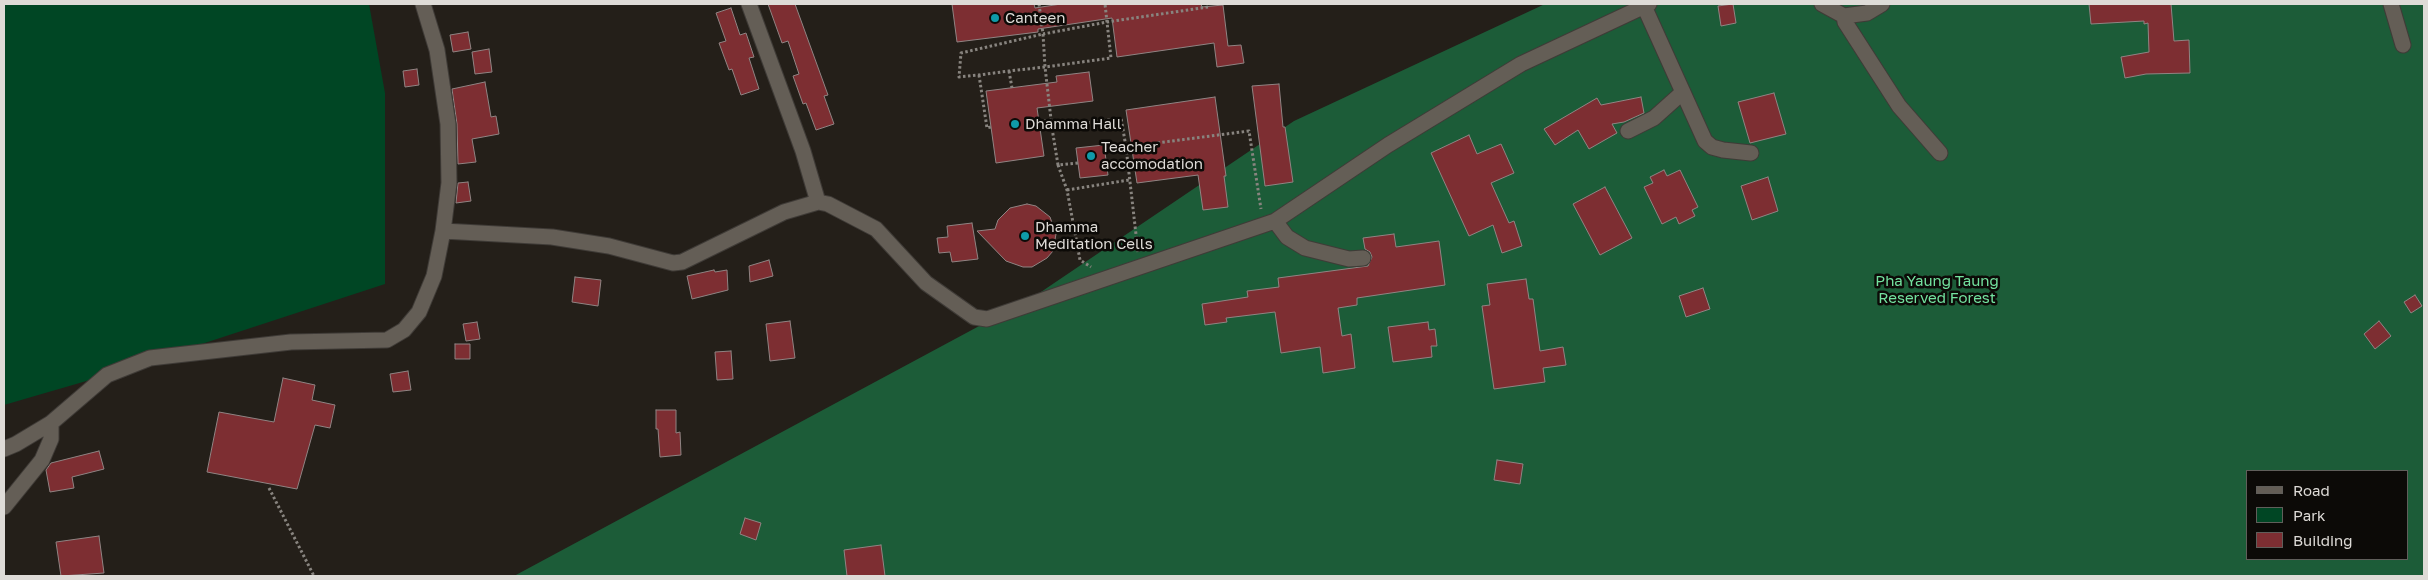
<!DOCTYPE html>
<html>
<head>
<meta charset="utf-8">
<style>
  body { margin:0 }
  #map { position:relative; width:2428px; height:580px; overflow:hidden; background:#241f19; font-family:"Golos Text",sans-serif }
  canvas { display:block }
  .frame { position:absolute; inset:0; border:5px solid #dedbd7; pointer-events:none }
  .legend { position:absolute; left:2246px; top:470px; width:162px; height:90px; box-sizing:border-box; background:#0c0a07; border:1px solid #605e5a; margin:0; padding:6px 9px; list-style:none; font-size:15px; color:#dedbd7 }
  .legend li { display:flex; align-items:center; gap:10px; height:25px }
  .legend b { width:25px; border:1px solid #605e5a }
</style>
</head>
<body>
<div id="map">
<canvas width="2428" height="580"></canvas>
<div class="frame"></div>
<ul class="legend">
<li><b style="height:6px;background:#645e56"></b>Road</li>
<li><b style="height:14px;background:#004624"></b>Park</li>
<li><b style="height:14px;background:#7d2e32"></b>Building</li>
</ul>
</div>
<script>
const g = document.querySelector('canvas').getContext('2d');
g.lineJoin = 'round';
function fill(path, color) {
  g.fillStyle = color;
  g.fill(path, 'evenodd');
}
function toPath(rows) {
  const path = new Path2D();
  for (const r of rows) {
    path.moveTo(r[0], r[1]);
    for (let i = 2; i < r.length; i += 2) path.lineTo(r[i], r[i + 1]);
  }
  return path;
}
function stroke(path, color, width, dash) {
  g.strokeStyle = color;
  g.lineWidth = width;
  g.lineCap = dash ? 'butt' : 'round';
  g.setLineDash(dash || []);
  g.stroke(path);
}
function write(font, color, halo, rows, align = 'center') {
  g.font = font + ' "Golos Text",sans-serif';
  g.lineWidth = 5;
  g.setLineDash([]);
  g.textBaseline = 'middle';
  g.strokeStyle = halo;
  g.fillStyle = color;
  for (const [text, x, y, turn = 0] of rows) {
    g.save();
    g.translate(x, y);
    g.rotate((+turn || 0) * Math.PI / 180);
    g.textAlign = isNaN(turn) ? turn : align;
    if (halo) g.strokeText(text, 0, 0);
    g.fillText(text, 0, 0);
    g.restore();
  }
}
fill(toPath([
  [4,4,369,4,385,93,385,284,107,375,4,405]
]), '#004624');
fill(toPath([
  [1545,4,2424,4,2424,576,514,576,1035,296,1294,121],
  [2247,471,2407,471,2407,559,2247,559]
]), '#1c5c38');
const building = toPath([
  [768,4,795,4,828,95,824,96,834,124,816,130,806,103,803,104,793,76,799,74,788,41,782,43,768,4],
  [952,4,1034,4,1035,8,1061,4,1201,4,1202,7,1223,5,1228,46,1241,45,1244,63,1217,67,1214,43,1117,57,1112,18,1038,29,1038,32,957,42,952,4],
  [1733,4,1736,23,1721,26,1718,6,1733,4],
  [2089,4,2171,4,2174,41,2189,40,2190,73,2146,74,2125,78,2121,57,2149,52,2148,23,2144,24,2144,21,2091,24,2089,4],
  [731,8,740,35,746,33,754,57,749,58,759,89,741,95,732,69,729,70,719,43,726,41,716,13,731,8],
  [468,32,471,49,453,52,450,35,468,32],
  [489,49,492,72,475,74,472,52,489,49],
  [417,69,419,85,405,87,403,71,417,69],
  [1089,72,1093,101,1037,108,1044,156,996,163,986,91,1057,82,1056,76,1089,72],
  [485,82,491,117,496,116,499,134,472,139,476,162,458,164,457,124,452,89,485,82],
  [1279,84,1283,127,1285,127,1293,182,1265,186,1252,86,1279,84],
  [1774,93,1786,134,1750,143,1738,102,1774,93],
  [1215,97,1226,176,1224,176,1228,207,1203,210,1198,175,1137,183,1126,110,1215,97],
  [1641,97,1644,113,1624,122,1612,124,1617,133,1589,149,1578,130,1555,145,1544,129,1597,98,1601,105,1641,97],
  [1469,135,1477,154,1501,144,1514,173,1491,183,1509,223,1514,221,1522,246,1502,253,1493,225,1469,236,1431,153,1469,135],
  [1104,145,1108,175,1080,178,1076,148,1104,145],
  [1664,170,1667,176,1680,170,1698,207,1692,210,1695,216,1679,224,1676,217,1662,224,1644,187,1653,183,1650,177,1664,170],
  [1768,177,1778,211,1752,220,1741,186,1768,177],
  [468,182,471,201,456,203,458,183,468,182],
  [1605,187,1632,238,1600,255,1573,204,1605,187],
  [1027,204,1036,206,1050,217,1056,234,1053,251,1047,258,1032,267,1023,267,1006,261,977,231,995,229,998,220,1010,208,1027,204],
  [972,223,978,259,952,262,950,252,939,253,937,238,948,237,947,226,972,223],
  [1394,234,1396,247,1439,241,1445,285,1357,298,1357,305,1338,308,1342,336,1351,334,1355,368,1323,373,1320,347,1281,353,1275,312,1226,318,1227,322,1205,325,1202,304,1248,297,1247,291,1279,287,1278,278,1368,266,1372,257,1370,252,1365,249,1363,238,1394,234],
  [769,260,773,276,750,282,749,266,769,260],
  [714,270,715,272,727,270,728,290,692,299,687,276,714,270],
  [575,277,601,280,598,306,572,302,575,277],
  [1526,279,1529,299,1533,299,1540,351,1563,347,1566,365,1543,368,1545,382,1494,389,1482,306,1490,305,1487,284,1526,279],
  [1703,288,1710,309,1686,317,1679,296,1703,288],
  [2415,295,2422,306,2411,313,2404,302,2415,295],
  [790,321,795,358,770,361,766,324,790,321],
  [2379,321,2391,336,2375,349,2364,334,2379,321],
  [477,322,480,339,466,341,463,324,477,322],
  [1428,322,1429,330,1435,329,1437,346,1431,346,1432,357,1393,362,1388,327,1428,322],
  [455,344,470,344,470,359,455,359,455,344],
  [731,351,733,379,717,380,715,352,731,351],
  [408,371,411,390,393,392,390,374,408,371],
  [283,378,315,385,312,400,335,405,330,428,315,425,297,489,207,472,219,412,274,422,283,378],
  [656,410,676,410,676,433,680,432,681,455,660,457,658,429,656,429,656,410],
  [99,451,104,469,72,477,74,488,50,492,46,470,51,463,99,451],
  [1497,460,1523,464,1520,484,1494,480,1497,460],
  [745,518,761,523,756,540,740,534,745,518],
  [99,536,104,573,61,576,56,542,99,536],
  [881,545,885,576,847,576,844,550,881,545]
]);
fill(building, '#7d2e32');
stroke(building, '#908483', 1);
const minor = toPath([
  [423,4,437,50,448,124,449,183,443,231,552,237,609,246,673,263,682,262,784,212,818,202,828,204,876,229,926,283,974,317,987,319,1275,221,1388,145,1521,64,1649,4],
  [749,4,803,151,818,202],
  [1822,4,1844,16,1867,13,1882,4],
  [2391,4,2403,45],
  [1644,6,1705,141,1712,147,1723,150,1751,153],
  [1844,16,1845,22,1899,106,1940,153],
  [1628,131,1654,118,1683,92],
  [1275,221,1287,237,1305,248,1349,259,1363,258],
  [4,449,16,444,51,423,107,375,150,358,291,342,387,340,404,330,419,312,434,276,443,231],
  [4,507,42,460,51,439,51,423]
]);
stroke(minor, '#3f3b37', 17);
stroke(toPath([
  [1039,4,1043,34,1107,22,1105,4],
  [1208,7,1107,22,1111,58,1045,67,1009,71,979,75,959,77,961,53,1043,34,1045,67,1052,128,1121,118,1126,147,1249,131,1261,209],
  [1009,71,1012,88],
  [979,75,987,128,991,127],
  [1039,122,1051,120],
  [1052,128,1058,165,1078,163],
  [1126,147,1138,252],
  [1058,165,1067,190,1080,260,1091,267],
  [1067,190,1129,180],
  [269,488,314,576]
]), '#88847f', 3, [2.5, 2.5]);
stroke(minor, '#645e56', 15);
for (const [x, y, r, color] of [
  [995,18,5,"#0f9aa8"],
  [1015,124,5,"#0f9aa8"],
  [1091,156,5,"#0f9aa8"],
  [1025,236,5,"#0f9aa8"]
]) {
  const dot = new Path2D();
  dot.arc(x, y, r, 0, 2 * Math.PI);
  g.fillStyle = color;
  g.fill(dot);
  stroke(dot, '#0c0a07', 2);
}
write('15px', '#dedbd7', '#0c0a07', [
  ["Canteen",1005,18],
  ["Dhamma Hall",1025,124],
  ["Teacher",1101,147],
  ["accomodation",1101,164],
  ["Dhamma",1035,227],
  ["Meditation Cells",1035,244]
], 'left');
write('15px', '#73e29f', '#0c0a07', [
  ["Pha Yaung Taung",1937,281],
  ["Reserved Forest",1937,298]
]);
</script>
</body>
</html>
